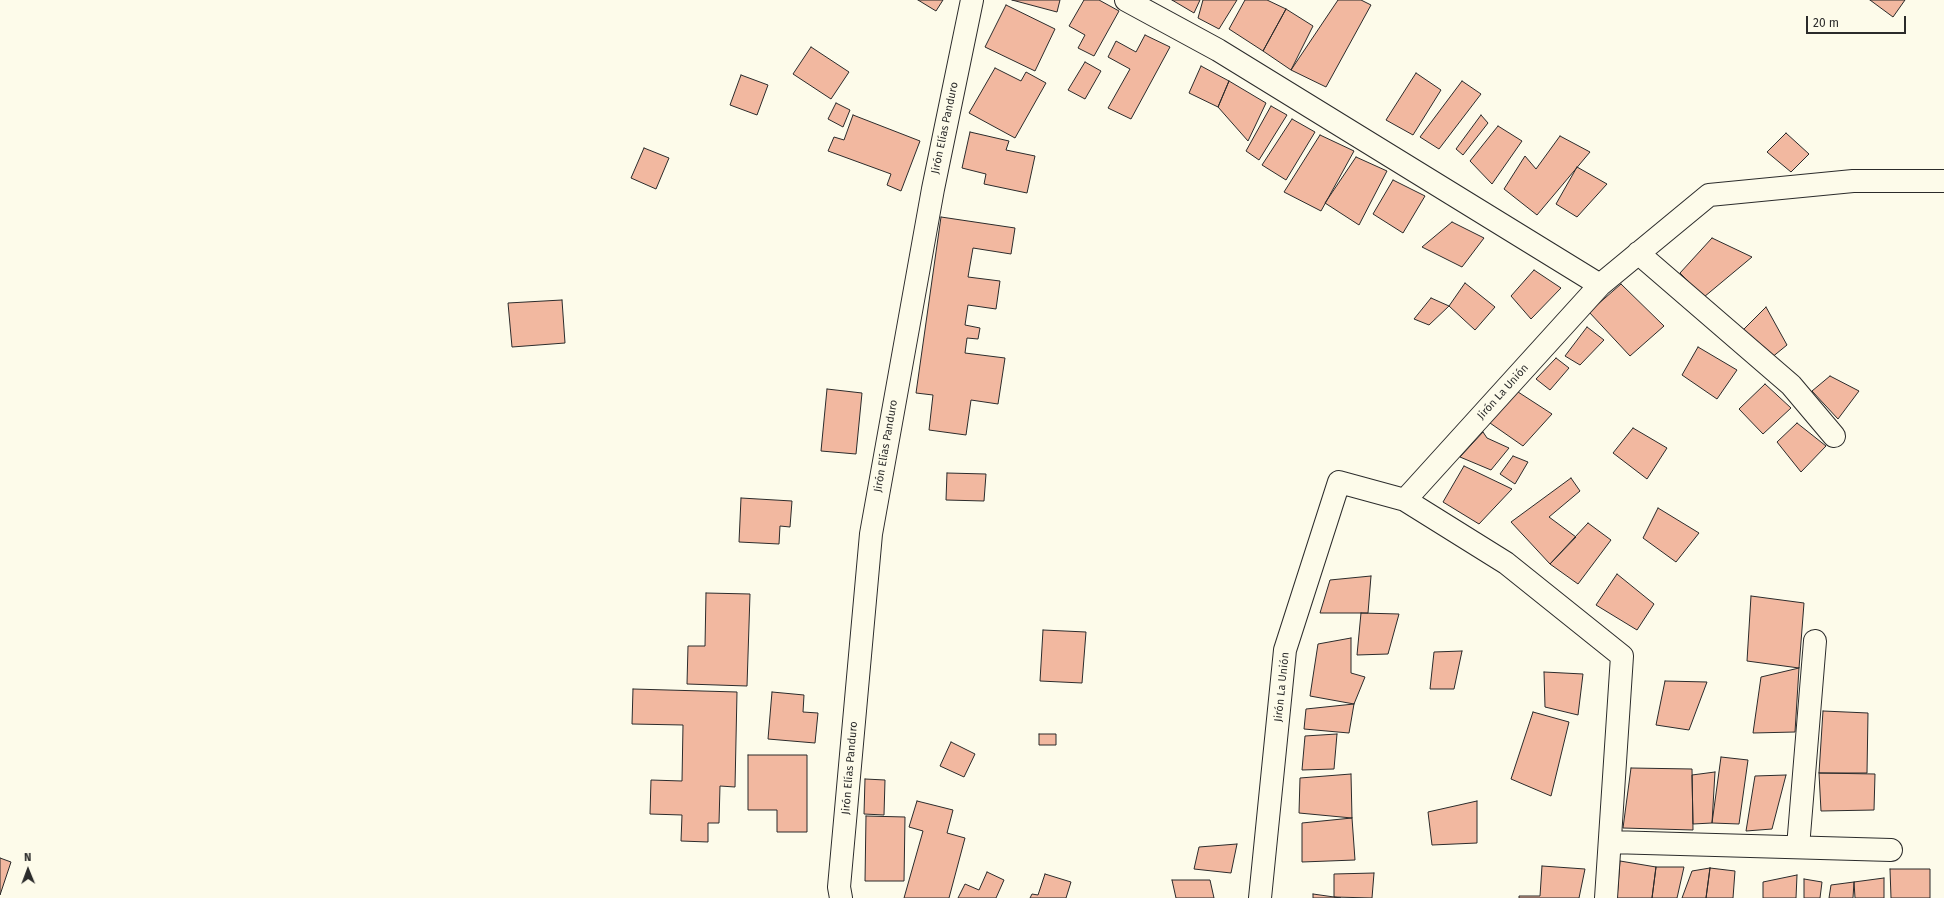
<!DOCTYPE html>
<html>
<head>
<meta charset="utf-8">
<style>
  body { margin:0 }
  #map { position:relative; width:1944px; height:898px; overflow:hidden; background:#fdfbea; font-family:"Fira Sans",sans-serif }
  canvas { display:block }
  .north { position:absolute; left:8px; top:850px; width:40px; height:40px; -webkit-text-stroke:3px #fdfbea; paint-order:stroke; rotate:359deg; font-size:11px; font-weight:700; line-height:16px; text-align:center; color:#2b2b2b }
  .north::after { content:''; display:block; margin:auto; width:14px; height:18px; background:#2b2b2b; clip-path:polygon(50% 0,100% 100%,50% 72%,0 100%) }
  .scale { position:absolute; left:1806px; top:16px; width:100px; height:18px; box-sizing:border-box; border:2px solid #2b2b2b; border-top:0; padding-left:5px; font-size:12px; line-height:14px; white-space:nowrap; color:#2b2b2b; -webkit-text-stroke:3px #fdfbea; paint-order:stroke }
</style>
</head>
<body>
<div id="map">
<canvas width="1944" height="898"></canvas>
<div class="north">N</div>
<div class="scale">20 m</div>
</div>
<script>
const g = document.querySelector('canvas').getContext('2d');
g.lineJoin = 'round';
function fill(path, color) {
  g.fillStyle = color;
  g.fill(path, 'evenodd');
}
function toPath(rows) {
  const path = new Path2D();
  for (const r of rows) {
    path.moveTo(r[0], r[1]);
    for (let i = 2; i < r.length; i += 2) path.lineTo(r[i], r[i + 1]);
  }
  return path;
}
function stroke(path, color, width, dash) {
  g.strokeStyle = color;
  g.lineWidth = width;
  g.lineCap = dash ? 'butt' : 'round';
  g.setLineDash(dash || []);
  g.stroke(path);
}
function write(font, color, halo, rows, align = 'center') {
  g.font = font + ' "Fira Sans",sans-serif';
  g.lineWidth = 3;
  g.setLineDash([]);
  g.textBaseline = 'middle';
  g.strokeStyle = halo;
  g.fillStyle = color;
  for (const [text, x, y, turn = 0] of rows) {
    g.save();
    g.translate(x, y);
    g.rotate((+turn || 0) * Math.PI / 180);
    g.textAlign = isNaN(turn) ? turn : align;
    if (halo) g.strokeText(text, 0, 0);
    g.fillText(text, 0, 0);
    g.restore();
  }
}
const building = toPath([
  [918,0,943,0,936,11,918,0],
  [1012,0,1060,0,1057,12,1012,0],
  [1084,0,1099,0,1119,11,1094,56,1078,48,1085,35,1069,26,1084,0],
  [1172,0,1200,0,1194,13,1172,0],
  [1203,0,1237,0,1219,29,1198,18,1203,0],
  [1245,0,1267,0,1286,9,1263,51,1229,29,1245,0],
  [1338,0,1361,0,1371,5,1326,87,1291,70,1338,0],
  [1870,0,1905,0,1893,17,1870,0],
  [1006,5,1055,29,1035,71,985,47,1006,5],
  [1286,9,1313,26,1291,70,1263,51,1286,9],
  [1145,35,1170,47,1131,119,1108,108,1130,69,1108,57,1116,41,1136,52,1145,35],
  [811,47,849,72,831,99,793,74,811,47],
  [1085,62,1101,71,1085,99,1068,90,1085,62],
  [1201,66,1229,81,1218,107,1189,93,1201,66],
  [995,68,1021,81,1026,72,1046,83,1015,138,969,113,995,68],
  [1416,73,1441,90,1413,135,1386,120,1416,73],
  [741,75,768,85,757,115,730,105,741,75],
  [1229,81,1266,103,1248,141,1218,107,1229,81],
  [1462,81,1481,94,1439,149,1420,137,1462,81],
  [836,103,850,110,843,127,828,119,836,103],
  [1271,106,1287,115,1259,160,1246,151,1271,106],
  [853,115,920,141,901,191,887,185,891,174,828,151,834,137,844,140,853,115],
  [1481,115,1488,123,1463,155,1456,149,1481,115],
  [1292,119,1315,132,1286,180,1262,165,1292,119],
  [1498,126,1522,141,1492,184,1470,161,1498,126],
  [970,132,1009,141,1006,150,1035,156,1027,193,984,184,986,174,962,168,970,132],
  [1786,133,1809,154,1791,172,1767,152,1786,133],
  [1320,135,1354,151,1321,211,1284,192,1320,135],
  [1560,136,1590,152,1537,215,1504,189,1525,156,1536,169,1560,136],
  [644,148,669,158,656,189,631,178,644,148],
  [1356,157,1387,171,1359,225,1325,203,1356,157],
  [1577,167,1607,184,1577,217,1556,204,1577,167],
  [1393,180,1425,196,1403,233,1373,214,1393,180],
  [941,217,1015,228,1011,254,973,248,968,277,1000,281,996,309,968,305,965,325,980,328,978,339,967,338,965,353,1005,358,998,404,971,400,966,435,929,430,933,395,916,393,941,217],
  [1452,222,1484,238,1462,267,1422,247,1452,222],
  [1712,238,1752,257,1704,297,1680,273,1712,238],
  [1534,270,1561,288,1531,319,1511,296,1534,270],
  [1465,283,1495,307,1475,330,1449,306,1465,283],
  [1621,284,1664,326,1630,356,1589,312,1621,284],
  [1431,298,1449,306,1429,325,1414,319,1431,298],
  [562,300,565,343,512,347,508,303,562,300],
  [1766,307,1787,345,1771,358,1743,330,1766,307],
  [1587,327,1604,340,1580,365,1565,356,1587,327],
  [1698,347,1737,370,1717,399,1682,375,1698,347],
  [1556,358,1569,368,1550,390,1536,379,1556,358],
  [1830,376,1859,391,1838,419,1812,391,1830,376],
  [1765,384,1791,408,1763,434,1739,409,1765,384],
  [827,389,862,393,856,454,821,451,827,389],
  [1515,390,1552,414,1523,446,1490,423,1515,390],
  [1797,423,1826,446,1801,472,1777,442,1797,423],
  [1633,428,1667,448,1647,479,1613,453,1633,428],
  [1483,432,1487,438,1509,448,1491,470,1460,457,1483,432],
  [1513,456,1528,462,1515,484,1500,474,1513,456],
  [1464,466,1512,489,1479,524,1443,502,1464,466],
  [947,473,986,474,984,501,946,500,947,473],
  [1571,478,1580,491,1549,517,1576,537,1550,564,1511,522,1571,478],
  [741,498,792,501,790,527,780,526,779,544,739,542,741,498],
  [1658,508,1699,533,1676,562,1643,538,1658,508],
  [1588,523,1611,540,1578,584,1550,564,1588,523],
  [1617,574,1654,604,1637,630,1596,605,1617,574],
  [1371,576,1368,613,1320,613,1330,580,1371,576],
  [706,593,750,594,747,686,687,684,688,646,705,646,706,593],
  [1751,596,1804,603,1799,668,1747,661,1751,596],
  [1361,613,1399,614,1388,654,1357,655,1361,613],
  [1043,630,1086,632,1082,683,1040,681,1043,630],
  [1351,638,1351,673,1365,677,1354,704,1310,696,1318,644,1351,638],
  [1462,651,1454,689,1430,689,1434,652,1462,651],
  [1799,668,1795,732,1753,733,1761,677,1799,668],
  [1544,672,1583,674,1578,715,1545,707,1544,672],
  [1665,681,1707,682,1689,730,1656,725,1665,681],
  [633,689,737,692,735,787,720,786,719,823,708,823,708,842,681,841,682,815,650,814,651,780,682,781,683,725,632,724,633,689],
  [772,692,804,695,803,712,818,713,815,743,768,739,772,692],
  [1354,704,1349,733,1304,729,1306,709,1354,704],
  [1823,711,1868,713,1867,773,1819,773,1823,711],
  [1533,712,1569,722,1551,796,1511,779,1533,712],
  [1039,734,1056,734,1056,745,1039,745,1039,734],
  [1337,734,1334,769,1302,770,1305,736,1337,734],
  [951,742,975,754,964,777,940,766,951,742],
  [748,755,807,755,807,832,777,832,777,810,748,810,748,755],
  [1721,757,1748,760,1739,824,1712,823,1721,757],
  [1631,768,1692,769,1693,830,1623,828,1631,768],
  [1715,772,1712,823,1693,824,1692,775,1715,772],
  [1819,773,1875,774,1874,810,1821,811,1819,773],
  [1351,774,1352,818,1299,813,1300,778,1351,774],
  [1786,775,1772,829,1746,831,1755,776,1786,775],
  [865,779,885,780,884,815,864,814,865,779],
  [917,801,953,810,947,833,965,838,949,898,904,898,923,831,909,827,917,801],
  [1477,801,1477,843,1432,845,1428,812,1477,801],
  [866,816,905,817,904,881,865,881,866,816],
  [1352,818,1355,860,1302,862,1302,823,1352,818],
  [1237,844,1231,873,1194,869,1199,847,1237,844],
  [0,858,11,862,0,895,0,858],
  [1620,861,1656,867,1652,898,1617,898,1620,861],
  [1542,866,1585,869,1579,898,1519,898,1519,896,1540,896,1542,866],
  [1656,867,1684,867,1677,898,1652,898,1656,867],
  [1710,868,1706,898,1682,898,1692,871,1710,868],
  [1710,868,1735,871,1733,898,1706,898,1710,868],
  [1890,869,1930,869,1930,898,1891,898,1890,869],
  [987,872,1004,880,996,898,958,898,965,884,979,890,987,872],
  [1374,873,1372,898,1334,897,1334,874,1374,873],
  [1045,874,1071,882,1066,898,1030,898,1032,894,1038,895,1045,874],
  [1797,875,1796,898,1763,898,1763,882,1797,875],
  [1884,878,1884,898,1855,898,1854,882,1884,878],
  [1804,879,1822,882,1820,898,1804,898,1804,879],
  [1172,880,1210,880,1214,898,1176,898,1172,880],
  [1854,882,1853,898,1829,898,1831,885,1854,882],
  [1313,894,1341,898,1313,898,1313,894]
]);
fill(building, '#f2b8a0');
stroke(building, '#2b2b2b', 1);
const street = toPath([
  [1126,0,1218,50,1600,285],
  [1638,253,1791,385,1834,436],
  [1405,500,1600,285,1709,195,1853,181,1944,181],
  [1610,842,1891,850],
  [1798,847,1815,641],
  [841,898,839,887,871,534,933,189,972,0],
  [1260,898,1285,650,1339,482,1405,500,1506,563,1622,656,1606,898]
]);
stroke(street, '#2b2b2b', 24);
stroke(street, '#fdfbea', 22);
write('11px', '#2b2b2b', '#fdfbea', [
  ["Jirón Elías Panduro",945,128,-78],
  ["Jirón La Unión",1503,392,-48],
  ["Jirón Elías Panduro",886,446,-80],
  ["Jirón La Unión",1282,687,-84],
  ["Jirón Elías Panduro",850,768,-85]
]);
</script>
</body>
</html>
